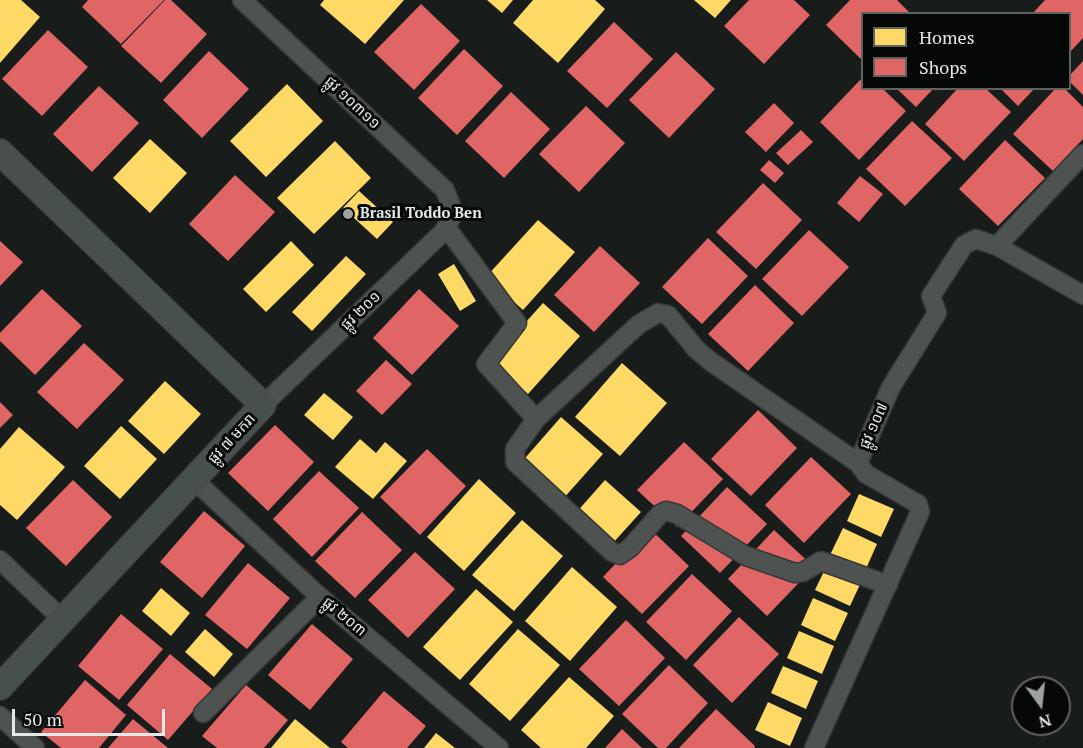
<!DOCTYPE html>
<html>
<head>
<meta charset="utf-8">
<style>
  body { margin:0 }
  #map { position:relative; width:1083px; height:748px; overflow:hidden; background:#181d1b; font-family:"PT Serif",serif }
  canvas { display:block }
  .legend { position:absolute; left:861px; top:12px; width:210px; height:78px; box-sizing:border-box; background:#050807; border:2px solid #5e6260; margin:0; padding:8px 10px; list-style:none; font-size:18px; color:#e3e9e6 }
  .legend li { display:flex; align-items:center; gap:12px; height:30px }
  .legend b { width:30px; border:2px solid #5e6260 }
  .north { position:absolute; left:1011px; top:676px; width:60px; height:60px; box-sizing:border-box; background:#050807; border:2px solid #5e6260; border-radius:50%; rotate:165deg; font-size:16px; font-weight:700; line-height:24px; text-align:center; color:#e3e9e6 }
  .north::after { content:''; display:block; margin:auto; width:21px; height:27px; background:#9ca29f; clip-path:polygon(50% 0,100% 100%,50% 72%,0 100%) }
  .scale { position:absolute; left:12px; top:709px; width:153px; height:27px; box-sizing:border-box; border:3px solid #e3e9e6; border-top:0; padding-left:8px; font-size:18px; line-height:21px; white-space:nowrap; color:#e3e9e6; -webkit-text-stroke:4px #050807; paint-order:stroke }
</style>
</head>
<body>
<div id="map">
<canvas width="1083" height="748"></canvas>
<ul class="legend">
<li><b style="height:16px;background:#ffd966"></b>Homes</li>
<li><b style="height:16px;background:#e06666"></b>Shops</li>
</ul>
<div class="north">N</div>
<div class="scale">50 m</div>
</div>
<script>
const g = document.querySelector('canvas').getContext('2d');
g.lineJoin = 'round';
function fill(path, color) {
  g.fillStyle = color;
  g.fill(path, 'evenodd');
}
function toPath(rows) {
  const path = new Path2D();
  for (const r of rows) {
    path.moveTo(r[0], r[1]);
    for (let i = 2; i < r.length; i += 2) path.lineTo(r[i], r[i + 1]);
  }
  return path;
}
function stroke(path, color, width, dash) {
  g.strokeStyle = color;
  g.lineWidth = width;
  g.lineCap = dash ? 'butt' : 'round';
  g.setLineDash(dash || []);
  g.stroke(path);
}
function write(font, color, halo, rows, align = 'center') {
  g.font = font + ' "PT Serif","Noto Sans Khmer",serif';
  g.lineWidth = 6;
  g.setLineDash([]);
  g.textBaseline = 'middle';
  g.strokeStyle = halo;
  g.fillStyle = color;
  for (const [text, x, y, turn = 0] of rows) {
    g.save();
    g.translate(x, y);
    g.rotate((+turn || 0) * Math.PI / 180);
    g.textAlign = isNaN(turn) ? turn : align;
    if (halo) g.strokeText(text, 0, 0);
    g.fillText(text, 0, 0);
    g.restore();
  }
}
fill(toPath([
  [0,0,21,0,40,17,0,63],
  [324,0,404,0,365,44,320,5],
  [487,0,513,0,502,13],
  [533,0,595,0,605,9,558,63,513,23],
  [694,0,731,0,715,18],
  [287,84,323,121,266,177,230,141],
  [150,139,187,173,150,213,113,178],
  [335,141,371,178,314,234,277,198],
  [359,191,393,222,377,239,343,208],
  [538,220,575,252,523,310,486,277],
  [291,241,314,265,266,312,243,289],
  [346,256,366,274,312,331,292,312],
  [454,264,476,301,460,311,438,274],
  [543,303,580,336,528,394,491,361],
  [622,363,667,403,620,456,575,417],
  [165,381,201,414,164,454,128,421],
  [324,393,353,417,333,440,304,415],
  [561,417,603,454,554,509,512,473],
  [121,426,157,459,120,499,84,466],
  [19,427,65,467,17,520,0,505,0,449],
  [360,439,376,453,385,442,407,461,373,499,335,467],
  [479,479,516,513,464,571,427,537],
  [605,480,641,512,603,554,567,523],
  [859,494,894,509,881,537,847,521],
  [522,520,563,556,514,611,472,575],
  [843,528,877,544,865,571,830,555],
  [828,563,863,578,850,606,815,590],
  [572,567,617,607,570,661,525,621],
  [161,588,190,613,171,636,142,611],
  [476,589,513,622,460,680,423,647],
  [813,598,848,613,835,641,801,625],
  [205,629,233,654,214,677,185,652],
  [518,629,560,665,510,721,469,684],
  [799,631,834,646,822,674,787,658],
  [783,666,818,681,806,709,771,693],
  [569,677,614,716,586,748,541,748,521,730],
  [768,702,802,718,790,746,755,730],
  [295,719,330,748,271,748],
  [436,733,455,748,424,748]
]), '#ffd966');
fill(toPath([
  [88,0,164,0,121,44,82,7],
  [165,0,171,0,207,34,161,83,121,46],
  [749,0,794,0,810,15,764,64,724,26],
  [850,0,897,0,911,14,862,14,862,60,826,25],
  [1045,0,1083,0,1083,38,1071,51,1070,49,1070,14,1032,14],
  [421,4,460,41,414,90,374,52],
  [614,22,653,59,607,108,567,71],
  [48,30,88,67,42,116,2,79],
  [464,49,503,86,457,135,418,98],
  [209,51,249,89,202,138,163,100],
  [676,52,715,89,669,138,629,100],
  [1083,61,1083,95,1070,82,1070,75],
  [862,78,862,88,882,88,906,111,859,160,820,122],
  [99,86,139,123,92,172,53,134],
  [896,88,934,88,916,107],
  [958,88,985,88,1011,112,964,161,925,124],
  [1000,88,1035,88,1018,106],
  [1056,88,1064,88,1083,107,1083,139,1053,171,1013,134],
  [511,92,550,129,504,178,465,141],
  [774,103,794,123,766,152,745,132],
  [586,106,625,143,579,192,539,154],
  [912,121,952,158,905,206,866,169],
  [801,130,813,142,788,165,776,153],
  [1005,140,1045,178,998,226,959,189],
  [769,160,784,173,775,183,760,170],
  [235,175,275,212,228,261,189,224],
  [860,176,883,194,859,222,837,203],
  [763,183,802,220,756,269,716,232],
  [809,230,849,267,802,316,762,279],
  [708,238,748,276,702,324,662,287],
  [0,241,23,262,0,286],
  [600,246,640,283,594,332,554,295],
  [755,285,794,323,748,371,708,334],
  [42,289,82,326,35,375,0,341,0,333],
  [419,289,459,326,412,375,373,338],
  [84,343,124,380,77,429,37,392],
  [386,360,412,384,382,415,356,391],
  [0,402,13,415,0,428],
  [758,410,797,448,751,496,711,459],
  [275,425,314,462,268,511,228,473],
  [684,442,723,479,677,527,637,490],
  [427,449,466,486,420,535,380,497],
  [811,457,851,494,804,543,765,505],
  [319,471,359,508,312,557,273,519],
  [73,480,112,517,66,566,26,528],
  [727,487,767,524,720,573,681,536],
  [204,511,245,546,202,598,160,562],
  [362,512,402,550,355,598,315,561],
  [649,528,689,566,642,614,603,577],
  [774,530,814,567,767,616,728,579],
  [415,552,455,589,408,638,368,600],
  [248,563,290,598,247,649,205,615],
  [692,574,732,611,686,660,646,622],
  [121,614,163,649,119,700,78,666],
  [739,617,779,654,732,703,693,665],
  [626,620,665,658,619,706,579,669],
  [312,624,353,659,310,710,268,675],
  [170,654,212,689,168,740,127,705],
  [669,665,708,703,666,748,658,748,622,714],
  [85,680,126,715,99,748,61,748,41,732],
  [246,685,288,720,264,748,217,748,202,736],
  [384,691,426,726,407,748,348,748,341,742],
  [716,709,755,746,754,748,679,748],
  [133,719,168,748,108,748],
  [622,729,642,748,605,748]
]), '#e06666');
const street = toPath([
  [242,0,445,190,454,213,443,232,263,405],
  [446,227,517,323,486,364,536,419],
  [997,246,1083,154],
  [858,463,710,361,696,349,668,315,658,313,639,324,536,419,515,449,515,462,612,552,620,555,630,548,660,514,666,511,677,514,746,556,795,573,803,572,821,561,888,585],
  [194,480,320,597,499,748],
  [0,560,63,620],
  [203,713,320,597],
  [0,716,35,748],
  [814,748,920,512,918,504,866,474,858,463,891,387,937,313,931,296,964,245,976,239,997,246,1083,295]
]);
const secondary = toPath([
  [0,152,263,405,0,687]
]);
stroke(street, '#343836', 21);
stroke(secondary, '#343836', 28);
stroke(street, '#4e5351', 18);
stroke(secondary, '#47504d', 26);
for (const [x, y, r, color] of [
  [348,214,6,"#9ca29f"]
]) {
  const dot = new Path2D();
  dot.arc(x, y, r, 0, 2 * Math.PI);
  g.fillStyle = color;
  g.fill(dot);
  stroke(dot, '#050807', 2);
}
write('15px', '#e3e9e6', '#050807', [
  ["ផ្លូវ ១០៣១១",352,103,43],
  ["ផ្លូវ ២០១",361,311,-44],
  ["ផ្លូវ ១០៧",874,426,-66],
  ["ផ្លូវ ៧ មករា",232,439,-47],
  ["ផ្លូវ ២០៣",344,617,40]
]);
write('bold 15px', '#e3e9e6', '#050807', [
  ["Brasil Toddo Ben",360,214]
], 'left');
</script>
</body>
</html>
